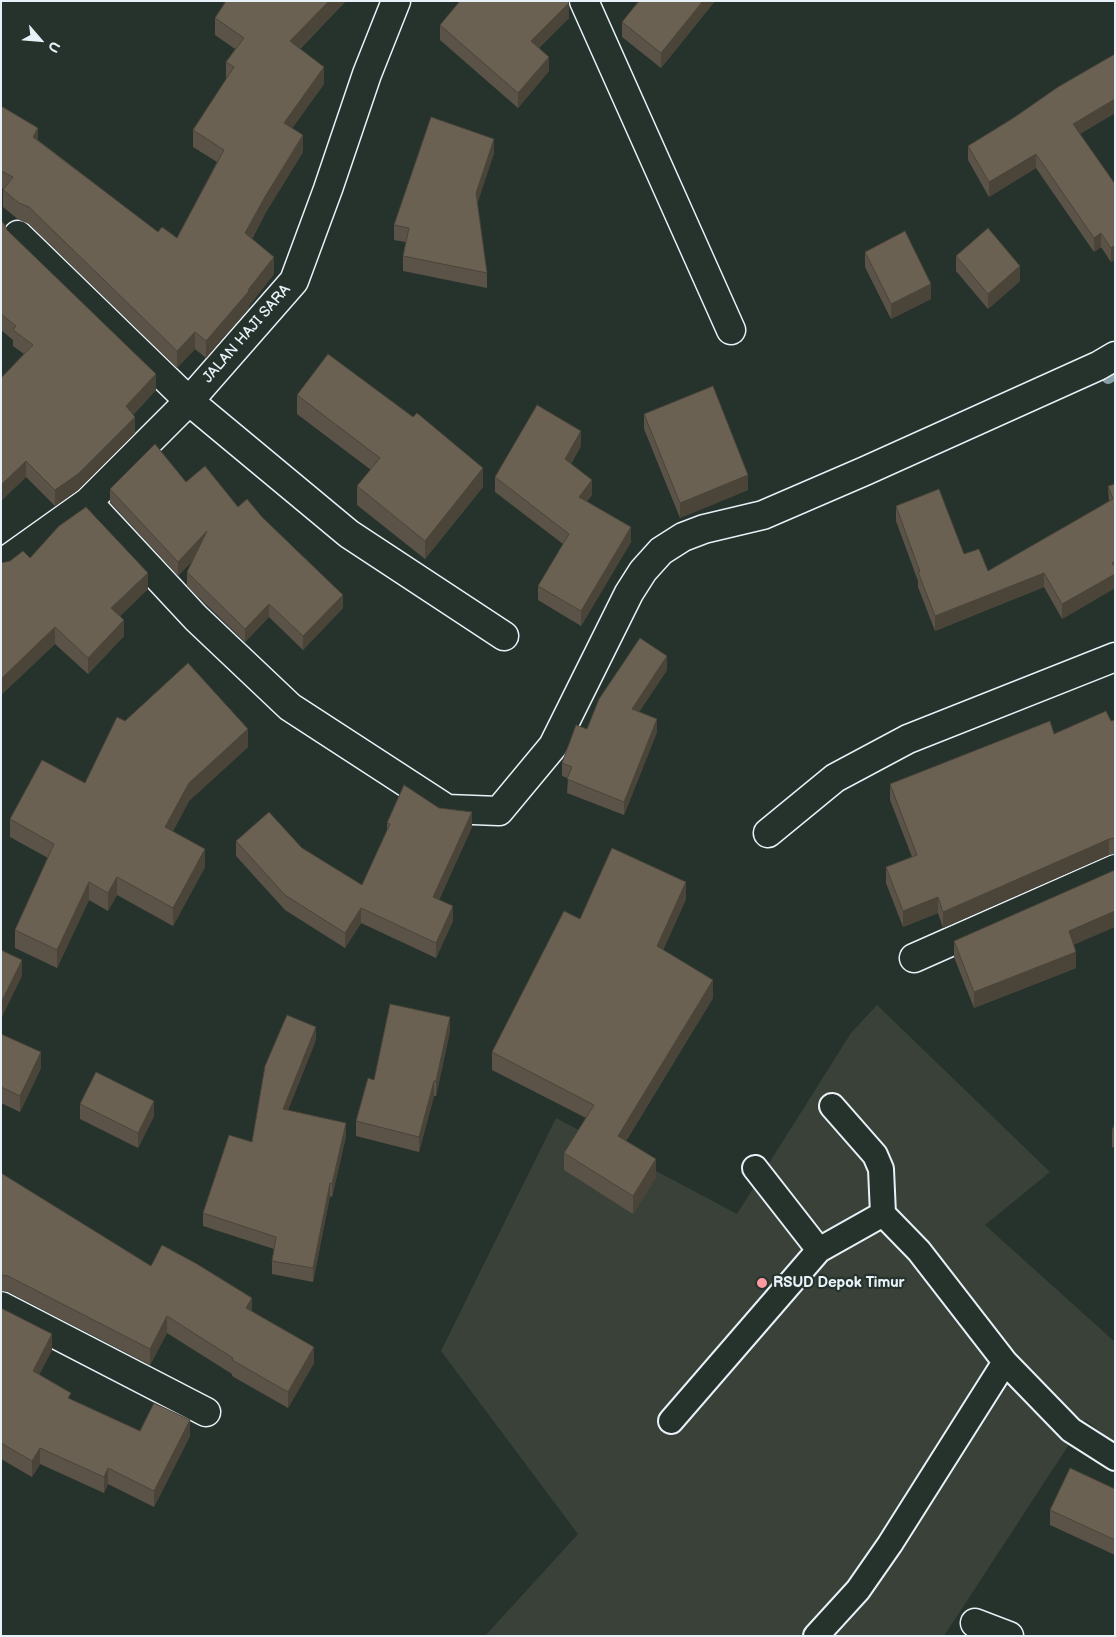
<!DOCTYPE html>
<html>
<head>
<meta charset="utf-8">
<style>
  body { margin:0 }
  #map { position:relative; width:1116px; height:1637px; overflow:hidden; background:#26332d; font-family:"Balsamiq Sans",sans-serif }
  canvas { display:block }
  .frame { position:absolute; inset:0; border:2px solid #e8f1f8; pointer-events:none }
  .north { position:absolute; left:15px; top:15px; width:50px; height:50px; -webkit-text-stroke:4px #26332d; paint-order:stroke; rotate:117deg; font-size:14px; font-weight:700; line-height:20px; text-align:center; color:#e8f1f8 }
  .north::after { content:''; display:block; margin:auto; width:18px; height:22px; background:#e8f1f8; clip-path:polygon(50% 0,100% 100%,50% 72%,0 100%) }
</style>
</head>
<body>
<div id="map">
<canvas width="1116" height="1637"></canvas>
<div class="frame"></div>
<div class="north">U</div>
</div>
<script>
const g = document.querySelector('canvas').getContext('2d');
g.lineJoin = 'round';
function fill(path, color) {
  g.fillStyle = color;
  g.fill(path, 'evenodd');
}
function toPath(rows) {
  const path = new Path2D();
  for (const r of rows) {
    path.moveTo(r[0], r[1]);
    for (let i = 2; i < r.length; i += 2) path.lineTo(r[i], r[i + 1]);
  }
  return path;
}
function stroke(path, color, width, dash) {
  g.strokeStyle = color;
  g.lineWidth = width;
  g.lineCap = dash ? 'butt' : 'round';
  g.setLineDash(dash || []);
  g.stroke(path);
}
function write(font, color, halo, rows, align = 'center') {
  g.font = font + ' "Balsamiq Sans",sans-serif';
  g.lineWidth = 4.5;
  g.setLineDash([]);
  g.textBaseline = 'middle';
  g.strokeStyle = halo;
  g.fillStyle = color;
  for (const [text, x, y, turn = 0] of rows) {
    g.save();
    g.translate(x, y);
    g.rotate((+turn || 0) * Math.PI / 180);
    g.textAlign = isNaN(turn) ? turn : align;
    if (halo) g.strokeText(text, 0, 0);
    g.fillText(text, 0, 0);
    g.restore();
  }
}
fill(toPath([
  [877,1005,1050,1172,985,1225,1115,1342,1115,1443,1085,1420,944,1636,485,1636,578,1534,441,1351,556,1118,737,1214,851,1033]
]), '#3a4138');
stroke(toPath([
  [1108,378,1115,374]
]), '#879da5', 12);
const service = toPath([
  [832,1106,875,1155,881,1169,883,1214],
  [755,1168,819,1250],
  [671,1421,819,1250,883,1214,919,1251,1005,1362,1071,1430,1115,1458],
  [816,1636,858,1590,890,1544,1005,1362]
]);
const minor = toPath([
  [584,1,731,330],
  [18,235,189,401,349,534,504,636],
  [88,502,196,618,290,707,447,809,499,811,553,746,629,593,643,571,661,551,683,537,704,529,763,515,865,471,1098,366,1115,356],
  [1,564,88,502,189,401,294,281,328,189,367,74,396,1],
  [768,833,835,778,908,739,1115,657],
  [914,958,1115,869],
  [1,1306,206,1412],
  [975,1623,1009,1636]
]);
stroke(service, '#e8f1f8', 28);
stroke(minor, '#e8f1f8', 31);
stroke(service, '#26332d', 24);
stroke(minor, '#26332d', 28);
fill(toPath([
  [346,1,300,49,324,84,292,128,303,152,266,212,252,239,274,274,249,306,249,308,206,358,195,349,177,368,29,224,19,220,3,207,3,190,4,189,1,188,1,106,38,140,158,232,177,238,217,162,193,147,193,130,226,79,226,62,235,49,215,35,215,18],
  [715,1,661,68,622,37,622,22],
  [569,18,539,48,549,71,518,108,440,40,440,25],
  [1115,54,1115,113,1080,134,1115,184,1111,262,1101,247,1094,252,1036,168,989,197,968,160,968,146],
  [494,153,477,203,487,273,487,288,403,271,403,256,406,242,394,240,394,225],
  [1,224,156,390,133,415,135,433,78,490,55,506,26,477,1,501,1,378,24,354,13,346,13,340,1,330],
  [865,252,931,299,891,319,865,267],
  [956,256,1020,281,988,309,956,271],
  [297,395,483,487,425,559,357,505,357,486,371,470,297,414],
  [1115,409,1115,426,1114,425,1114,410],
  [644,414,748,490,680,518,644,429],
  [581,446,571,464,592,495,587,501,631,542,581,626,538,600,538,586,563,544,495,492,495,477],
  [186,482,238,507,262,517,343,608,303,650,269,617,245,642,187,586,187,572,194,559,178,576,110,502,110,489],
  [1115,484,1115,588,1062,619,1044,587,935,631,918,587,918,581,896,521,896,506,988,571,1109,502,1108,486],
  [30,558,148,589,120,616,124,636,88,674,55,644,1,695,1,563],
  [667,670,639,712,657,732,624,815,567,793,568,778,562,776,562,763,587,729],
  [1115,720,1115,854,1109,855,943,928,938,913,903,927,886,883,886,867,912,857,890,800,890,784,1054,734,1111,721],
  [125,721,248,747,189,801,173,831,205,867,173,926,117,895,108,911,89,900,57,968,15,948,15,930,48,858,10,837,10,819,85,783],
  [439,808,472,827,439,900,453,921,436,958,361,923,345,948,285,910,236,856,236,841,302,848,362,885,387,830,387,823],
  [686,899,663,950,713,998,626,1141,656,1177,633,1214,564,1170,564,1153,586,1118,492,1070,492,1052,580,919],
  [954,941,1074,945,1076,968,974,1008,954,957],
  [450,1031,436,1096,434,1096,419,1152,356,1136,356,1121,374,1080],
  [1,1034,41,1068,20,1112,1,1103],
  [316,1040,288,1110,346,1136,332,1197,330,1196,313,1282,272,1274,272,1261,274,1249,203,1226,203,1213,252,1142],
  [80,1104,154,1116,138,1148,80,1119],
  [1115,1124,1115,1148,1112,1147,1112,1130],
  [1,1173,151,1266,252,1311,314,1363,288,1408,232,1376,232,1374,167,1333,150,1365,8,1292,1,1291],
  [1,1308,52,1350,39,1375,71,1400,140,1431,190,1436,154,1507,108,1484,104,1493,40,1464,32,1477,1,1459],
  [1115,1489,1115,1555,1050,1525,1050,1510]
]), '#5b5347');
fill(toPath([
  [329,1,346,1,290,58,290,41],
  [703,1,715,1,661,68,661,53],
  [569,3,569,18,531,55,531,41],
  [549,57,549,71,518,108,518,93],
  [324,67,324,84,284,140,284,123],
  [1115,99,1115,113,1073,138,1073,124],
  [38,128,38,145,33,137],
  [303,135,303,152,266,212,245,250,245,233,266,195],
  [494,139,494,153,476,208,476,193],
  [1036,154,1036,168,989,197,989,182],
  [1101,233,1101,247,1094,252,1094,238],
  [1115,245,1115,260,1111,262,1111,248],
  [274,257,274,274,249,306,249,308,206,358,206,341],
  [1020,266,1020,281,988,309,988,294],
  [931,284,931,299,891,319,891,304],
  [195,332,195,349,177,368,177,351],
  [156,374,156,390,126,422,126,406],
  [135,417,135,433,78,490,55,506,55,490],
  [581,431,581,446,565,474,565,459],
  [26,461,26,477,1,501,1,485],
  [483,468,483,487,425,559,425,541],
  [748,475,748,490,680,518,680,503],
  [592,480,592,495,579,511,579,497],
  [631,527,631,542,581,626,581,611],
  [207,531,207,544,178,576,178,562],
  [1115,562,1115,588,1062,619,1062,604,1112,563],
  [148,573,148,589,111,624,111,608],
  [1044,573,1044,587,935,631,935,616],
  [343,595,343,608,303,650,303,636],
  [269,604,269,617,245,642,245,629],
  [124,620,124,636,88,674,88,658],
  [55,627,55,644,1,695,1,679],
  [667,656,667,670,632,722,632,709],
  [657,719,657,732,624,815,624,802],
  [248,729,248,747,189,801,165,845,165,827,189,783],
  [472,812,472,827,433,912,433,897],
  [1109,839,1109,855,943,928,943,912],
  [205,849,205,867,173,926,173,908],
  [117,877,117,895,108,911,108,893],
  [89,882,89,900,57,968,57,950],
  [686,882,686,899,657,964,657,946],
  [938,897,938,913,903,927,903,911],
  [453,906,453,921,436,958,436,943],
  [361,908,361,923,345,948,345,933],
  [1115,911,1115,927,1069,947,1069,931],
  [1076,952,1076,968,974,1008,974,992],
  [22,960,22,976,1,1019,1,1003],
  [713,980,713,998,618,1153,618,1136],
  [450,1017,450,1031,436,1096,436,1081],
  [316,1027,316,1040,283,1122,283,1109],
  [41,1052,41,1068,20,1112,20,1096],
  [434,1081,434,1096,419,1152,419,1137],
  [154,1101,154,1116,138,1148,138,1133],
  [346,1123,346,1136,332,1197,332,1184],
  [656,1159,656,1177,633,1214,633,1196],
  [330,1183,330,1196,313,1282,313,1268],
  [252,1298,252,1314,246,1308],
  [167,1316,167,1333,150,1365,150,1349],
  [52,1334,52,1350,33,1387,33,1371],
  [314,1347,314,1363,288,1408,288,1392],
  [190,1420,190,1436,154,1507,154,1491],
  [40,1448,40,1464,32,1477,32,1461],
  [108,1468,108,1484,104,1493,104,1477]
]), '#4a4439');
const building = toPath([
  [226,1,329,1,290,41,324,67,284,123,303,135,266,195,245,233,274,257,248,290,249,291,206,341,195,332,177,351,29,207,19,203,3,190,13,177,1,171,1,106,38,128,33,137,158,232,162,227,177,238,224,150,193,130,234,67,226,62,244,38,215,18,226,1],
  [460,1,567,1,569,3,531,41,549,57,518,93,440,25,460,1],
  [639,1,703,1,661,53,622,22,639,1],
  [1115,54,1115,99,1073,124,1115,184,1115,245,1111,248,1101,233,1094,238,1036,154,989,182,968,146,1012,119,1058,87,1115,54],
  [431,117,494,139,476,193,487,273,403,256,409,228,394,225,431,117],
  [3,222,7,230,156,374,126,406,135,417,78,474,55,490,26,461,1,485,1,378,33,345,13,330,16,326,1,314,1,224,3,222],
  [988,228,1020,266,988,294,956,256,988,228],
  [905,231,931,284,891,304,865,252,905,231],
  [328,354,413,417,417,413,483,468,425,541,357,486,380,458,297,395,328,354],
  [713,386,748,475,680,503,644,414,713,386],
  [537,405,581,431,565,459,592,480,579,497,631,527,581,611,538,586,569,534,495,477,537,405],
  [155,444,186,482,205,466,238,507,247,499,262,517,343,595,303,636,269,604,245,629,187,572,207,531,178,562,110,489,155,444],
  [1115,484,1115,562,1112,563,1115,567,1115,574,1062,604,1044,573,935,616,918,572,920,572,896,506,939,489,964,554,979,549,988,571,1113,499,1108,486,1115,484],
  [86,507,148,573,111,608,124,620,88,658,55,627,1,679,1,563,10,561,23,551,30,558,59,526,86,507],
  [640,638,667,656,632,709,657,719,624,802,567,779,572,767,562,763,576,725,587,729,599,699,640,638],
  [188,663,248,729,189,783,165,827,205,849,173,908,117,877,108,893,89,882,57,950,15,930,54,844,10,819,42,760,85,783,117,717,125,721,188,663],
  [1106,711,1111,721,1115,720,1115,838,1109,839,943,912,938,897,903,911,886,867,917,855,890,784,1050,721,1054,734,1106,711],
  [404,785,439,808,472,812,433,897,453,906,436,943,361,908,345,933,285,895,236,841,269,812,302,848,362,885,390,824,387,823,404,785],
  [612,848,686,882,657,946,713,980,618,1136,656,1159,633,1196,564,1153,594,1105,492,1052,564,911,580,919,612,848],
  [1115,870,1115,911,1069,931,1076,952,974,992,954,941,1115,870],
  [1,950,22,960,1,1003,1,950],
  [390,1004,450,1017,436,1081,434,1081,419,1137,356,1121,368,1078,374,1080,390,1004],
  [287,1015,316,1027,283,1109,346,1123,332,1184,330,1183,313,1268,272,1261,276,1237,203,1213,229,1135,252,1142,265,1066,287,1015],
  [1,1034,41,1052,20,1096,1,1087,1,1034],
  [96,1072,154,1101,138,1133,80,1104,96,1072],
  [1115,1124,1115,1131,1112,1130,1115,1124],
  [1,1173,151,1266,162,1245,197,1264,252,1298,246,1308,314,1347,288,1392,232,1360,233,1358,167,1316,150,1349,8,1276,1,1275,1,1173],
  [1,1308,52,1334,33,1371,71,1393,68,1398,140,1431,154,1403,190,1420,154,1491,108,1468,104,1477,40,1448,32,1461,1,1443,1,1308],
  [1070,1468,1115,1489,1115,1540,1050,1510,1070,1468]
]);
fill(building, '#6a6152');
stroke(building, '#4a4439', 1);
for (const [x, y, r, color] of [
  [762,1283,6,"#ff9aa2"]
]) {
  const dot = new Path2D();
  dot.arc(x, y, r, 0, 2 * Math.PI);
  g.fillStyle = color;
  g.fill(dot);
  stroke(dot, '#26332d', 2);
}
write('15px', '#e8f1f8', '#26332d', [
  ["JALAN HAJI SARA",247,334,-49]
]);
write('bold 15px', '#e8f1f8', '#26332d', [
  ["RSUD Depok Timur",773,1283]
], 'left');
</script>
</body>
</html>
